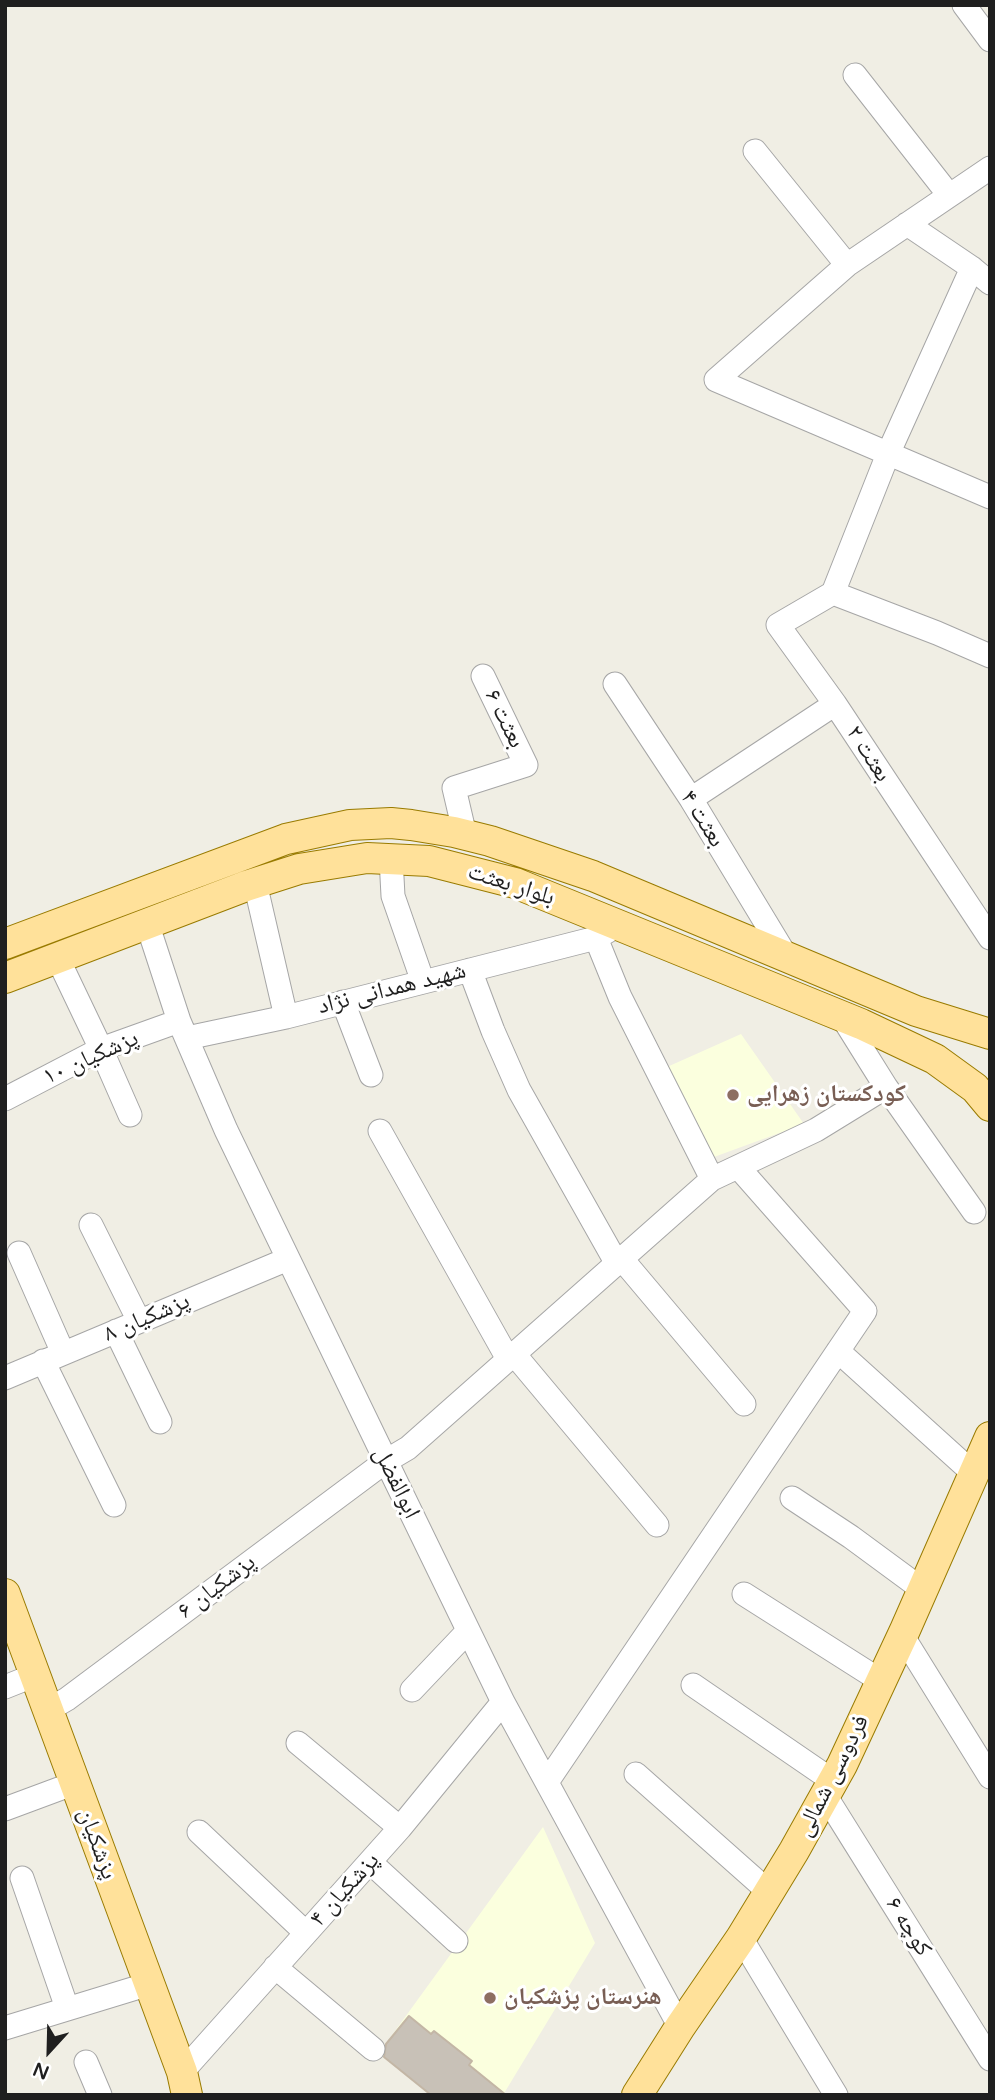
<!DOCTYPE html>
<html>
<head>
<meta charset="utf-8">
<style>
  body { margin:0 }
  #map { position:relative; width:995px; height:2100px; overflow:hidden; background:#f0eee4; font-family:"Varela Round",sans-serif }
  canvas { display:block }
  .frame { position:absolute; inset:0; border:7px solid #1f1f1f; pointer-events:none }
  .north { position:absolute; left:14px; top:2016px; width:70px; height:70px; -webkit-text-stroke:5px #fff; paint-order:stroke; rotate:202deg; font-size:19px; font-weight:700; line-height:28px; text-align:center; color:#1f1f1f }
  .north::after { content:''; display:block; margin:auto; width:24px; height:32px; background:#1f1f1f; clip-path:polygon(50% 0,100% 100%,50% 72%,0 100%) }
</style>
</head>
<body>
<div id="map">
<canvas width="995" height="2100"></canvas>
<div class="frame"></div>
<div class="north">N</div>
</div>
<script>
const g = document.querySelector('canvas').getContext('2d');
g.lineJoin = 'round';
function fill(path, color) {
  g.fillStyle = color;
  g.fill(path, 'evenodd');
}
function toPath(rows) {
  const path = new Path2D();
  for (const r of rows) {
    path.moveTo(r[0], r[1]);
    for (let i = 2; i < r.length; i += 2) path.lineTo(r[i], r[i + 1]);
  }
  return path;
}
function stroke(path, color, width, dash) {
  g.strokeStyle = color;
  g.lineWidth = width;
  g.lineCap = dash ? 'butt' : 'round';
  g.setLineDash(dash || []);
  g.stroke(path);
}
function write(font, color, halo, rows, align = 'center') {
  g.font = font + ' "Varela Round","Noto Naskh Arabic",sans-serif';
  g.lineWidth = 6;
  g.setLineDash([]);
  g.textBaseline = 'middle';
  g.strokeStyle = halo;
  g.fillStyle = color;
  for (const [text, x, y, turn = 0] of rows) {
    g.save();
    g.translate(x, y);
    g.rotate((+turn || 0) * Math.PI / 180);
    g.textAlign = isNaN(turn) ? turn : align;
    if (halo) g.strokeText(text, 0, 0);
    g.fillText(text, 0, 0);
    g.restore();
  }
}
fill(toPath([
  [741,1034,804,1124,714,1157,667,1067],
  [543,1827,595,1943,503,2095,431,2095,379,2053]
]), '#fbffde');
const building = toPath([
  [409,2016,431,2034,434,2031,472,2061,469,2065,506,2095,431,2095,384,2057,386,2044,409,2016]
]);
fill(building, '#c8c1b7');
stroke(building, '#c3b6a5', 2);
const minor = toPath([
  [964,5,990,40],
  [855,75,949,195],
  [755,151,847,265],
  [990,168,847,265,716,380,990,497],
  [907,224,972,268,990,283],
  [833,593,778,625,835,704,990,938],
  [833,593,888,454,972,268],
  [833,593,937,633,990,656],
  [615,684,691,799,786,956],
  [691,799,835,704],
  [465,835,454,788,526,765,483,676],
  [391,858,393,896,423,982],
  [255,883,286,1017],
  [147,923,179,1021,226,1130,386,1461,503,1702,680,2027],
  [608,931,596,938,620,997,712,1179],
  [58,959,101,1049,130,1115],
  [470,970,493,1031,519,1090,616,1262],
  [343,1002,371,1075],
  [187,1038,286,1017,596,938],
  [886,1087,974,1212],
  [5,1099,101,1049,179,1021],
  [380,1131,508,1359],
  [91,1225,139,1321],
  [19,1253,63,1353],
  [621,1258,744,1404],
  [116,1331,160,1422],
  [838,1351,973,1473],
  [514,1354,657,1525],
  [43,1361,114,1505],
  [5,1378,288,1259],
  [792,1498,851,1537,923,1590],
  [744,1594,881,1681],
  [902,1635,990,1777],
  [693,1685,833,1781],
  [5,1687,35,1675],
  [412,1690,468,1631],
  [48,1710,67,1699,386,1461,408,1448,712,1179,816,1130,886,1087,841,1015],
  [298,1743,400,1828],
  [636,1774,769,1892],
  [547,1782,865,1311,739,1168],
  [825,1795,990,2059],
  [5,1809,75,1783],
  [199,1832,306,1933],
  [370,1862,456,1941],
  [22,1878,67,2008],
  [741,1938,836,2095],
  [275,1967,373,2049],
  [5,2028,149,1984],
  [86,2062,100,2095],
  [182,2072,400,1828,503,1702]
]);
const major = toPath([
  [5,944,286,839,350,825,391,823,411,825,454,832,490,841,593,876,916,1011,990,1034],
  [5,978,246,886,299,869,367,858,429,861,515,883,861,1024,935,1059,975,1088,990,1106],
  [5,1594,182,2072,187,2095],
  [637,2095,680,2027,741,1938,794,1851,842,1765,905,1630,990,1437]
]);
stroke(minor, '#a6a6a6', 25);
stroke(major, '#997b00', 32);
stroke(minor, '#fff', 23);
stroke(major, '#ffe19a', 30);
for (const [x, y, r, color] of [
  [733,1095,7,"#8d6e63"],
  [490,1998,7,"#8d6e63"]
]) {
  const dot = new Path2D();
  dot.arc(x, y, r, 0, 2 * Math.PI);
  g.fillStyle = color;
  g.fill(dot);
  stroke(dot, '#fff', 2.5);
}
write('24px', '#1f1f1f', '#fff', [
  ["بعثت ۶",504,719,64],
  ["بعثت ۲",868,754,57],
  ["بعثت ۴",702,819,58],
  ["بلوار بعثت",511,885,18],
  ["شهید همدانی نژاد",392,989,-14],
  ["پزشکیان ۱۰",91,1058,-24],
  ["پزشکیان ۸",147,1318,-23],
  ["ابوالفضل",396,1483,64],
  ["پزشکیان ۶",217,1587,-37],
  ["فردوسی شمالی",833,1776,-63],
  ["پزشکیان",97,1844,70],
  ["پزشکیان ۴",345,1890,-48],
  ["کوچه ۶",908,1927,58]
]);
write('bold 24px', '#785e54', '#fff', [
  ["کودکستان زهرایی",747,1095],
  ["هنرستان پزشکیان",504,1998]
], 'left');
</script>
</body>
</html>
